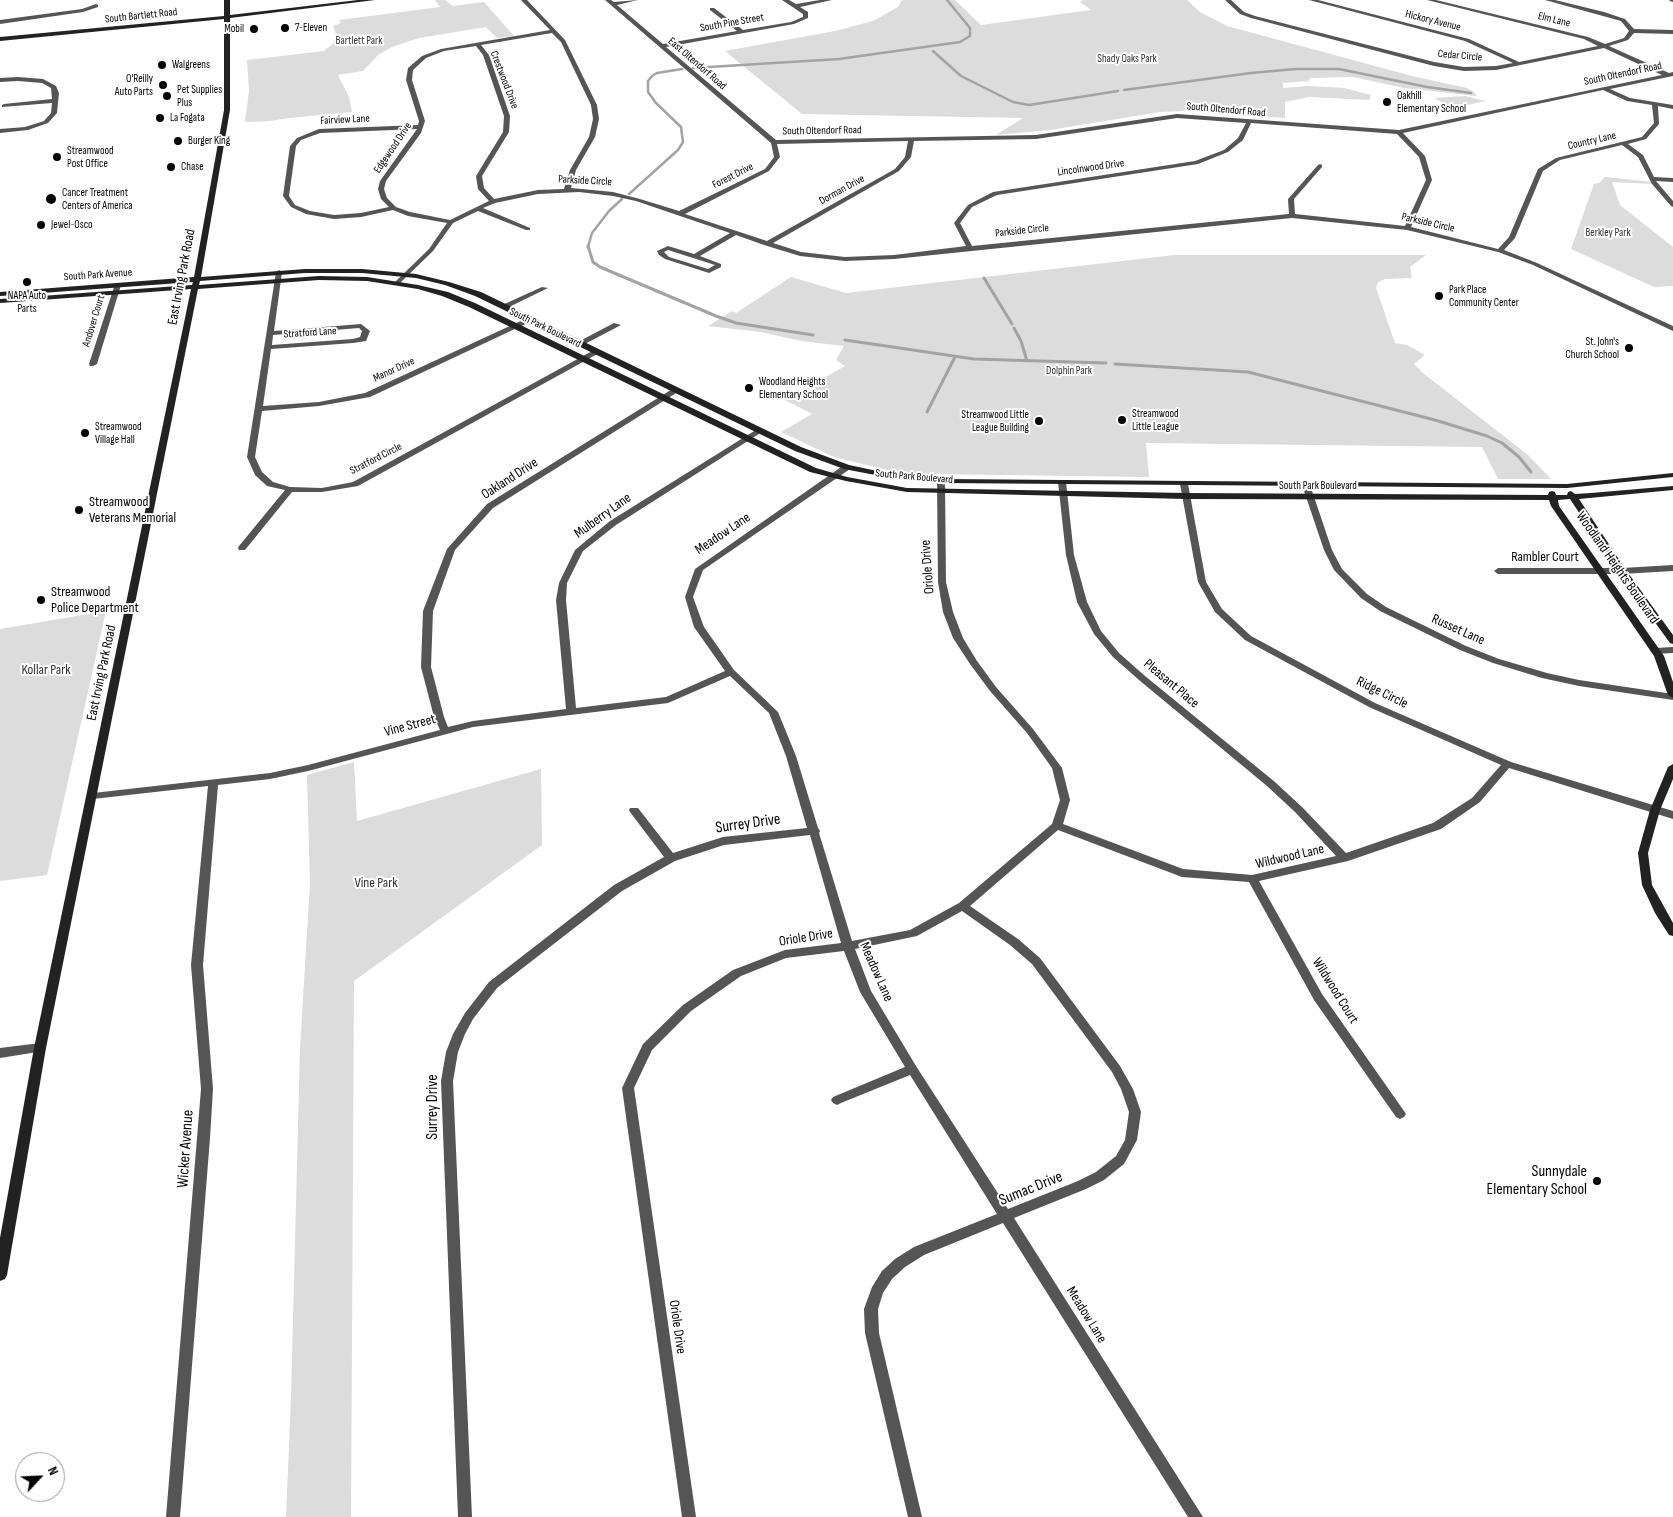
<!DOCTYPE html>
<html>
<head>
<meta charset="utf-8">
<style>
  body { margin:0 }
  #map { position:relative; width:1673px; height:1517px; overflow:hidden; background:#fff; font-family:"Sofia Sans Condensed",sans-serif }
  canvas { display:block }
  .north { position:absolute; left:15px; top:1452px; width:50px; height:50px; box-sizing:border-box; background:#fff; border:1px solid #999; border-radius:50%; rotate:65deg; font-size:14px; font-weight:700; line-height:20px; text-align:center; color:#000 }
  .north::after { content:''; display:block; margin:auto; width:18px; height:22px; background:#000; clip-path:polygon(50% 0,100% 100%,50% 72%,0 100%) }
</style>
</head>
<body>
<div id="map">
<canvas width="1673" height="1517"></canvas>
<div class="north">N</div>
</div>
<script>
const g = document.querySelector('canvas').getContext('2d');
g.lineJoin = 'round';
function fill(path, color) {
  g.fillStyle = color;
  g.fill(path, 'evenodd');
}
function toPath(rows) {
  const path = new Path2D();
  for (const r of rows) {
    path.moveTo(r[0], r[1]);
    for (let i = 2; i < r.length; i += 2) path.lineTo(r[i], r[i + 1]);
  }
  return path;
}
function stroke(path, color, width, dash) {
  g.strokeStyle = color;
  g.lineWidth = width;
  g.lineCap = dash ? 'butt' : 'round';
  g.setLineDash(dash || []);
  g.stroke(path);
}
function write(font, color, halo, rows, align = 'center') {
  g.font = font + ' "Sofia Sans Condensed",sans-serif';
  g.lineWidth = 4;
  g.setLineDash([]);
  g.textBaseline = 'middle';
  g.strokeStyle = halo;
  g.fillStyle = color;
  for (const [text, x, y, turn = 0] of rows) {
    g.save();
    g.translate(x, y);
    g.rotate((+turn || 0) * Math.PI / 180);
    g.textAlign = isNaN(turn) ? turn : align;
    if (halo) g.strokeText(text, 0, 0);
    g.fillText(text, 0, 0);
    g.restore();
  }
}
fill(toPath([
  [435,0,445,0,453,6,484,2,514,36,497,38,486,27,419,38,392,47,378,55,363,71,338,75,349,97,352,112,289,118,270,121,245,122,249,91,247,60,324,51,333,44,336,34,333,26,341,23,339,20,440,7],
  [902,0,955,0,981,25,1091,10,1080,2,1083,0,1187,0,1200,12,1227,26,1412,76,1467,88,1474,92,1477,96,1404,88,1353,77,1311,78,1308,81,1283,83,1283,88,1308,86,1344,88,1371,95,1369,100,1309,97,1285,102,1285,118,1187,111,1160,112,1050,130,996,135,1023,118,802,114,725,51,835,31,873,21,898,7],
  [1465,96,1486,101,1453,108,1434,98],
  [1605,177,1652,182,1654,184,1612,182,1620,205,1673,247,1673,286,1654,287,1571,249,1594,184,1599,183],
  [1174,255,1426,255,1410,267,1412,278,1385,279,1378,282,1376,288,1395,343,1407,345,1425,355,1414,364,1423,373,1528,455,1551,479,1498,479,1482,447,1146,443,1149,477,926,474,888,470,834,457,781,432,812,414,785,400,845,366,836,360,844,346,801,341,761,332,708,326,732,311,736,313,791,277,846,293],
  [106,611,47,875,0,881,0,629],
  [354,762,357,821,541,769,542,845,354,981,351,1517,286,1517,291,1397,300,1048,310,883,307,775]
]), '#dcdcdc');
stroke(toPath([
  [933,51,961,76,1013,102,1029,105,1118,91],
  [693,68,839,59,960,42,970,36,970,28,947,0],
  [1124,90,1251,73,1295,69,1339,69,1427,87,1471,93],
  [629,194,678,150,683,142,681,127,656,103,648,92,648,81,652,76,657,73,682,69],
  [588,247,592,233,609,211,622,199]
]), '#a3a3a3', 2.5);
stroke(toPath([
  [588,246,593,262,600,267,716,316,736,323,813,335],
  [984,278,1012,324],
  [1014,328,1021,341,1027,361],
  [845,340,974,359,1106,363],
  [1115,364,1248,372,1435,420,1487,436,1502,443,1519,457,1531,472],
  [927,412,955,357]
]), '#a3a3a3', 3);
fill(toPath([
  [521,0,527,0,565,40,597,105,599,119,595,137,576,170,571,188,613,192,640,199,679,211,765,169,774,157,771,143,605,0,611,0,614,2,638,0,617,5,663,44,737,31,710,10,710,8,714,8,743,30,791,22,803,17,803,14,782,0,789,0,796,4,820,0,832,0,800,7,808,12,808,18,794,24,666,47,776,140,1036,135,1177,114,1399,130,1662,75,1604,48,1496,70,1464,71,1434,66,1251,18,1240,14,1225,0,1231,0,1244,12,1255,16,1434,62,1464,67,1496,66,1513,63,1465,41,1309,0,1318,0,1469,39,1519,62,1598,46,1584,39,1427,0,1436,0,1588,37,1605,44,1624,38,1629,31,1621,21,1545,0,1555,0,1604,12,1625,19,1634,29,1673,30,1673,34,1634,33,1628,40,1609,46,1669,73,1673,72,1673,76,1610,89,1630,98,1673,105,1673,109,1658,106,1659,124,1646,139,1628,144,1643,155,1654,177,1673,178,1673,182,1656,181,1673,201,1673,207,1671,206,1652,184,1638,157,1622,145,1560,160,1543,171,1515,238,1504,250,1537,263,1673,326,1673,331,1533,265,1498,252,1407,230,1292,218,894,259,845,261,800,256,764,245,736,235,700,256,721,264,721,267,709,273,665,259,659,255,657,251,668,246,694,254,730,233,636,201,613,196,579,192,538,194,495,203,483,208,530,228,530,230,526,230,478,211,453,223,433,251,399,284,395,284,395,282,429,249,447,223,408,216,393,210,361,217,334,219,306,214,291,207,283,196,290,146,297,138,319,129,418,125,419,121,406,80,408,68,422,56,441,49,550,30,521,0],
  [552,33,561,42,591,105,593,119,589,137,570,170,564,189,538,190,494,199,484,188,482,176,509,132,510,116,489,55,481,45,552,33],
  [476,46,483,55,504,116,503,132,476,176,478,189,489,201,450,220,410,212,396,207,387,198,384,189,386,181,421,133,425,121,412,80,413,70,426,58,444,51,476,46],
  [1603,90,1627,101,1652,105,1654,123,1642,137,1556,158,1538,169,1509,237,1498,249,1411,227,1432,180,1425,156,1403,133,1603,90],
  [1177,118,1246,123,1238,138,1224,150,1195,161,993,192,968,205,954,223,966,246,894,255,845,257,801,252,773,243,899,171,911,157,914,141,1036,139,1177,118],
  [1251,123,1397,134,1419,157,1426,180,1405,226,1295,214,1294,199,1322,167,1322,165,1320,164,1318,165,1288,199,1289,214,972,246,960,223,972,207,997,195,1198,164,1228,152,1243,140,1251,123],
  [417,129,380,181,378,189,381,199,389,207,361,213,334,215,310,211,295,205,289,196,296,146,301,140,320,133,417,129],
  [908,141,905,157,895,169,767,241,685,214,769,171,780,157,777,144,908,141],
  [668,250,715,265,708,269,669,257,664,252,668,250],
  [1669,0,1673,0,1673,2,1670,1,1669,0],
  [96,4,98,5,98,7,83,12,0,24,0,20,82,9,96,4],
  [18,77,43,79,56,86,59,93,57,113,48,123,28,130,0,133,0,129,25,127,44,121,51,113,52,103,2,107,2,105,4,104,52,99,51,88,42,83,18,81,0,82,0,78,18,77],
  [279,270,282,272,274,331,361,324,370,331,366,341,353,343,271,349,263,406,319,402,365,393,527,318,534,320,370,397,319,406,262,411,255,457,262,472,273,482,290,487,322,488,353,482,594,350,600,350,601,352,358,486,322,492,292,492,245,550,239,550,238,548,239,546,285,490,267,486,255,475,247,457,276,272,279,270],
  [359,328,362,331,360,337,353,339,272,345,273,335,359,328],
  [115,284,121,285,97,364,93,366,90,366,89,364,115,284],
  [542,287,548,288,507,308,500,306,542,287],
  [614,323,621,325,583,345,577,345,576,343,614,323],
  [674,388,677,388,681,390,493,508,455,550,433,611,431,667,444,717,448,727,473,721,566,709,556,600,559,583,575,550,610,521,759,428,763,430,762,432,616,525,583,551,567,583,566,600,576,708,666,697,725,671,694,627,685,597,695,569,844,465,850,465,850,469,703,570,693,597,704,627,734,670,778,712,796,756,818,828,820,831,819,833,852,941,910,930,959,903,1052,824,1060,800,1052,768,1027,733,990,691,970,664,953,638,943,612,938,582,937,481,941,479,945,481,946,582,953,612,963,638,977,661,996,687,1033,729,1062,768,1070,800,1063,824,1183,869,1252,875,1336,856,1295,812,1267,786,1139,680,1113,657,1094,634,1077,602,1066,555,1058,482,1062,480,1066,482,1074,555,1087,602,1101,631,1119,653,1145,676,1275,782,1303,808,1346,853,1433,823,1472,798,1501,765,1369,707,1245,640,1215,612,1198,582,1180,484,1181,482,1187,482,1188,484,1206,582,1222,609,1251,636,1375,703,1511,762,1673,811,1673,819,1509,768,1480,802,1441,829,1348,861,1259,881,1322,994,1404,1111,1406,1114,1404,1117,1400,1119,1396,1117,1314,1000,1249,882,1182,877,1058,830,970,906,1018,939,1040,958,1120,1066,1133,1089,1141,1112,1137,1140,1124,1164,1104,1180,1086,1189,1014,1218,1203,1517,1188,1517,1003,1223,924,1255,905,1267,892,1279,883,1293,878,1309,879,1333,922,1517,908,1517,865,1333,864,1309,872,1287,882,1271,895,1259,914,1247,997,1214,910,1075,841,1103,837,1105,833,1103,831,1100,833,1097,905,1067,860,992,844,951,786,958,741,976,691,1011,652,1050,634,1088,696,1517,682,1517,622,1088,643,1044,683,1005,733,970,785,950,841,943,810,835,724,845,675,861,622,891,497,988,473,1019,465,1034,458,1052,453,1081,472,1517,458,1517,441,1081,446,1052,453,1034,465,1013,489,982,614,885,664,857,630,812,629,810,630,808,638,808,673,853,723,837,807,828,786,756,769,713,730,676,668,703,473,727,308,771,270,779,218,785,203,965,213,1089,210,1138,180,1517,166,1517,201,1089,191,965,208,786,93,799,88,796,93,793,270,773,308,765,440,730,434,717,421,667,423,611,447,549,487,504,674,388],
  [962,911,1010,945,1032,964,1112,1072,1121,1089,1129,1112,1125,1140,1116,1156,1096,1172,1078,1181,1008,1209,916,1066,871,991,855,949,917,936,962,911],
  [1303,483,1306,483,1310,485,1332,550,1342,569,1367,594,1386,607,1466,646,1499,659,1547,673,1579,680,1673,694,1673,700,1579,686,1542,678,1493,663,1460,650,1380,611,1361,598,1334,570,1324,550,1302,485,1303,483],
  [1673,565,1673,571,1622,574,1498,574,1494,571,1498,568,1622,568,1673,565],
  [1673,647,1673,653,1655,654,1650,651,1655,648,1673,647],
  [40,1043,44,1045,46,1048,44,1051,0,1058,0,1048,40,1043]
]), '#555');
fill(toPath([
  [224,0,230,0,230,15,358,0,375,0,230,18,230,110,201,277,305,269,362,269,416,274,449,282,481,292,801,447,849,465,896,475,941,479,1567,484,1673,473,1673,477,1567,488,941,483,896,479,844,469,795,451,475,296,445,285,416,278,362,273,305,273,200,281,199,285,319,276,367,277,418,285,448,292,475,303,816,468,847,477,907,488,1186,493,1548,495,1549,492,1552,491,1555,492,1556,495,1567,495,1568,492,1571,491,1575,494,1591,493,1673,486,1673,490,1579,499,1626,570,1673,635,1673,644,1670,643,1619,573,1570,499,1558,500,1559,506,1664,656,1673,682,1673,698,1668,695,1654,656,1551,506,1549,500,1186,499,907,492,846,481,810,472,469,307,442,296,418,289,367,281,319,280,198,289,46,1048,7,1275,5,1279,0,1281,0,1238,34,1048,191,289,0,303,0,299,192,285,193,282,0,296,0,292,194,277,224,110,224,19,0,41,0,37,224,16,224,0],
  [1673,764,1673,779,1660,810,1648,853,1652,885,1673,923,1673,936,1669,935,1655,913,1642,885,1638,853,1650,810,1668,767,1673,764]
]), '#222');
for (const [x, y, r, color] of [
  [285,28,5,"#000"],
  [254,29,5,"#000"],
  [162,65,5,"#000"],
  [163,85,5,"#000"],
  [167,96,5,"#000"],
  [1387,102,5,"#000"],
  [160,118,5,"#000"],
  [178,141,5,"#000"],
  [57,157,5,"#000"],
  [171,167,5,"#000"],
  [51,199,6,"#000"],
  [41,225,5,"#000"],
  [27,282,5,"#000"],
  [1439,296,5,"#000"],
  [1629,348,5,"#000"],
  [749,388,5,"#000"],
  [1122,420,5,"#000"],
  [1039,421,5,"#000"],
  [85,433,5,"#000"],
  [79,510,5,"#000"],
  [41,600,5,"#000"],
  [1597,1181,5,"#000"]
]) {
  const dot = new Path2D();
  dot.arc(x, y, r, 0, 2 * Math.PI);
  g.fillStyle = color;
  g.fill(dot);
  stroke(dot, '#fff', 2);
}
write('11px', '#000', '#fff', [
  ["South Bartlett Road",141,16,-6],
  ["Elm Lane",1554,20,14],
  ["Hickory Avenue",1433,21,14],
  ["South Pine Street",732,23,-10],
  ["Cedar Circle",1460,56,5],
  ["East Oltendorf Road",697,64,41],
  ["South Oltendorf Road",1623,74,-12],
  ["Crestwood Drive",504,80,69],
  ["South Oltendorf Road",1226,110,5],
  ["Fairview Lane",345,120,-3],
  ["South Oltendorf Road",822,131,-1],
  ["Country Lane",1592,141,-13],
  ["Edgewood Drive",393,148,-56],
  ["Lincolnwood Drive",1091,168,-8],
  ["Forest Drive",733,176,-27],
  ["Parkside Circle",585,181,3],
  ["Dorman Drive",842,190,-29],
  ["Parkside Circle",1428,223,13],
  ["Parkside Circle",1022,231,-6],
  ["South Park Avenue",98,275,-4],
  ["Andover Court",94,321,-73],
  ["South Park Boulevard",545,328,26],
  ["Stratford Lane",310,333,-4],
  ["Manor Drive",394,370,-25],
  ["Stratford Circle",376,459,-27],
  ["South Park Boulevard",914,477,5],
  ["South Park Boulevard",1318,486]
]);
write('11px', '#000', '#fff', [
  ["7-Eleven",295,28],
  ["Mobil",244,29,"right"],
  ["Walgreens",172,65],
  ["O'Reilly",153,79,"right"],
  ["Auto Parts",153,92,"right"],
  ["Pet Supplies",177,90],
  ["Plus",177,103],
  ["Oakhill",1397,96],
  ["Elementary School",1397,109],
  ["La Fogata",170,118],
  ["Burger King",188,141],
  ["Streamwood",67,151],
  ["Post Office",67,164],
  ["Chase",181,167],
  ["Cancer Treatment",62,193],
  ["Centers of America",62,206],
  ["Jewel-Osco",51,225],
  ["Park Place",1449,290],
  ["Community Center",1449,303],
  ["NAPA Auto",27,296,"center"],
  ["Parts",27,309,"center"],
  ["St. John's",1619,342,"right"],
  ["Church School",1619,355,"right"],
  ["Woodland Heights",759,382],
  ["Elementary School",759,395],
  ["Streamwood",1132,414],
  ["Little League",1132,427],
  ["Streamwood Little",1029,415,"right"],
  ["League Building",1029,428,"right"],
  ["Streamwood",95,427],
  ["Village Hall",95,440]
], 'left');
write('11px', '#333', '#fff', [
  ["Bartlett Park",359,41],
  ["Shady Oaks Park",1127,59],
  ["Berkley Park",1608,233],
  ["Dolphin Park",1069,371]
]);
write('14px', '#000', '#fff', [
  ["East Irving Park Road",182,277,-79],
  ["Oakland Drive",510,479,-33],
  ["Mulberry Lane",603,516,-36],
  ["Meadow Lane",723,534,-34],
  ["Rambler Court",1545,557],
  ["Oriole Drive",928,567,-94],
  ["Woodland Heights Boulevard",1617,568,55],
  ["Russet Lane",1458,630,24],
  ["East Irving Park Road",102,673,-78],
  ["Pleasant Place",1171,684,40],
  ["Ridge Circle",1382,693,26],
  ["Vine Street",410,726,-15],
  ["Wildwood Lane",1290,857,-13],
  ["Oriole Drive",806,938,-9],
  ["Meadow Lane",876,972,66],
  ["Wildwood Court",1335,991,58],
  ["Meadow Lane",1086,1315,58],
  ["Oriole Drive",677,1327,82]
]);
write('14px', '#000', '#fff', [
  ["Streamwood",89,502],
  ["Veterans Memorial",89,518],
  ["Streamwood",51,592],
  ["Police Department",51,608]
], 'left');
write('14px', '#333', '#fff', [
  ["Kollar Park",46,670],
  ["Vine Park",376,883]
]);
write('16px', '#000', '#fff', [
  ["Surrey Drive",748,824,-8],
  ["Surrey Drive",433,1107,-90],
  ["Wicker Avenue",186,1149,-86],
  ["Sumac Drive",1031,1189,-22]
]);
write('16px', '#000', '#fff', [
  ["Sunnydale",1587,1172],
  ["Elementary School",1587,1190]
], 'right');
</script>
</body>
</html>
